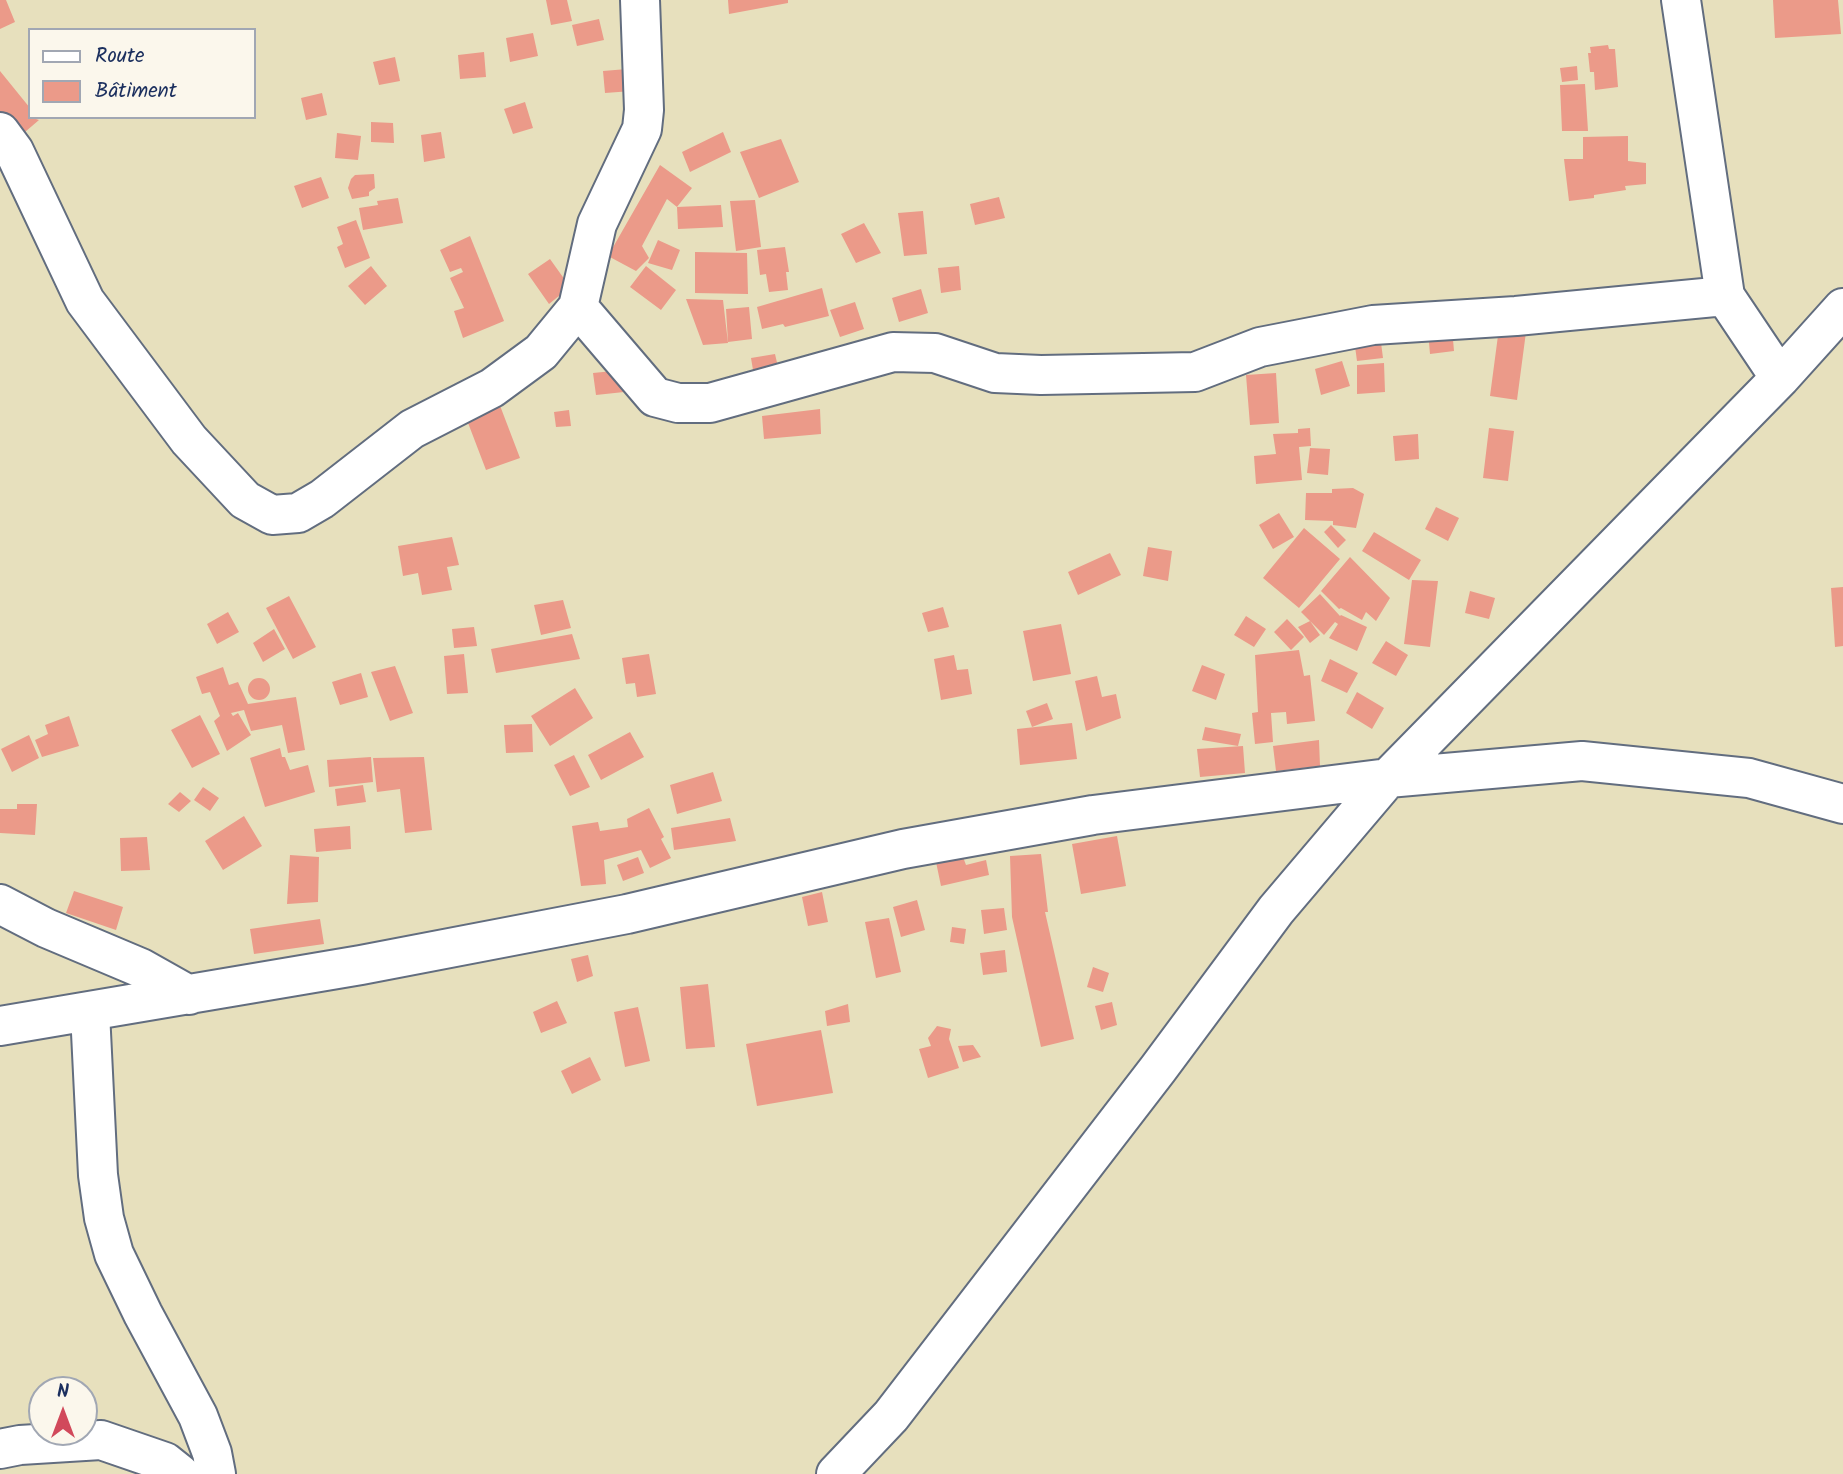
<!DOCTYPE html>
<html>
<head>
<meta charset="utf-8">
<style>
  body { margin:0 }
  #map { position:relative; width:1843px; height:1474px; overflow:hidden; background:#e7e0bd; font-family:Kalam,sans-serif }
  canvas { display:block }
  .legend { position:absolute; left:28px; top:28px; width:228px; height:91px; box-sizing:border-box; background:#fbf7ec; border:2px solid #a1a7b3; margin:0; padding:9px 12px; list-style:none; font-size:21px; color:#1b2f5e }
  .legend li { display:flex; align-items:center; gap:14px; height:35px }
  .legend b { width:35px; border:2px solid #a1a7b3 }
  .north { position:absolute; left:28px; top:1376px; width:70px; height:70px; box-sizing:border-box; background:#fbf7ec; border:2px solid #a1a7b3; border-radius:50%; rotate:0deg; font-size:19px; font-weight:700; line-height:28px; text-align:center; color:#1b2f5e }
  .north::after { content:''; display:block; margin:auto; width:24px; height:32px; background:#d1495b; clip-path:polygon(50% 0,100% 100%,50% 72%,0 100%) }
</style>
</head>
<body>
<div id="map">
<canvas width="1843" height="1474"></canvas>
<ul class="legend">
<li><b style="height:9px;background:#fff"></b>Route</li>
<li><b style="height:19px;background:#eb9a89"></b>Bâtiment</li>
</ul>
<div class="north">N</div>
</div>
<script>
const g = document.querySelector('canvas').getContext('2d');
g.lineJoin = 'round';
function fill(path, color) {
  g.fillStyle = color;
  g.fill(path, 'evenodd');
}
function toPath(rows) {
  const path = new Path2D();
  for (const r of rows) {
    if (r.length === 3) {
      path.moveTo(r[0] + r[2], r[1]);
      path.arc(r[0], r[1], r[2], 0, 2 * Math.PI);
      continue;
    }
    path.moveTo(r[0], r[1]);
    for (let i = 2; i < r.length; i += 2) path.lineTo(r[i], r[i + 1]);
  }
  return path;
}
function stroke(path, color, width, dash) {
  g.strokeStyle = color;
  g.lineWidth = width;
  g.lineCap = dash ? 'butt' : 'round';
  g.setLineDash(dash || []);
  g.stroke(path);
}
fill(toPath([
  [0,0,6,0,15,22,0,29],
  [546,0,567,0,572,21,551,25],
  [728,0,788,0,788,3,729,14],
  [1773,0,1838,0,1841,34,1775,38],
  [599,19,604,40,577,46,572,25],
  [533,33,538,56,510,62,506,38],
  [1608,45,1609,49,1615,49,1618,87,1595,90,1594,72,1590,72,1588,53,1591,53,1590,47],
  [484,52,486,77,460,79,458,55],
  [395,57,400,81,379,85,373,62],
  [1577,66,1578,80,1562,82,1560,68],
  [627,69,632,91,605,93,603,71],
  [0,71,30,108,30,117,39,120,18,138,0,114],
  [1585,84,1588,131,1562,131,1560,85],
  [322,93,327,115,306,120,301,98],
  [525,102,533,128,513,134,504,109],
  [371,122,393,123,394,143,371,142],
  [441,132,445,158,424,162,421,135],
  [723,132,731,152,690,172,682,152],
  [337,133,361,136,358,160,335,158],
  [1628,136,1628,161,1646,163,1646,184,1625,186,1626,190,1594,195,1594,198,1569,201,1564,159,1583,159,1583,137],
  [781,139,799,182,759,198,740,152],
  [660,165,692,188,677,207,721,205,723,227,678,229,677,207,667,199,642,246,649,258,636,271,608,256],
  [374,174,375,188,369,192,369,196,352,199,348,188,351,179,355,175],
  [321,177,329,198,302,208,294,186],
  [999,197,1005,218,975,225,970,204],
  [398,198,403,223,363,230,359,208,378,205,377,201],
  [755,200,761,247,736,251,730,201],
  [923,211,927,254,904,256,898,213],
  [356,220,370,258,345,268,337,247,343,244,337,227],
  [864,223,881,253,856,263,841,234],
  [470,236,504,321,463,338,454,311,464,308,450,278,463,272,461,268,450,272,440,250],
  [658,240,680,250,672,270,648,263],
  [785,247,789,272,786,272,788,290,769,292,766,274,760,275,757,250],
  [695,252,747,253,748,294,695,293],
  [550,259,570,287,549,304,528,274],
  [371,266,387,286,365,305,348,286],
  [646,266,676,290,661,310,630,287],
  [959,266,961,290,941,293,938,268],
  [822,288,829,316,785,327,783,324,762,329,757,307],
  [921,289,928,313,899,322,892,298],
  [686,299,723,300,728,343,703,345],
  [855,302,864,329,840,337,830,310],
  [749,307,752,339,728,342,726,309],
  [1452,328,1454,351,1430,354,1428,331],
  [1499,328,1526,332,1517,400,1490,396],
  [1380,335,1383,358,1357,361,1354,339],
  [775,354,781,380,755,382,751,358],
  [1342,361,1350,386,1321,395,1315,369],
  [1384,363,1385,392,1357,394,1357,365],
  [623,370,624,392,596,395,593,373],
  [1276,373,1279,423,1250,425,1246,375],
  [499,403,520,458,486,470,465,415],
  [820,409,821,434,764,439,762,416],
  [569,410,571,426,556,427,554,412],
  [1310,428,1311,446,1299,447,1302,480,1256,484,1254,456,1276,454,1273,434,1298,433,1298,429],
  [1489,428,1514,431,1508,481,1483,478],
  [1418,434,1419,459,1395,461,1393,436],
  [1310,448,1330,449,1328,475,1307,473],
  [1353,488,1364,494,1356,528,1333,525,1333,521,1305,520,1306,493,1332,493,1332,489],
  [1436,507,1459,518,1448,541,1425,529],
  [1279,513,1294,537,1273,549,1259,525],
  [1331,525,1346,540,1338,548,1324,532],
  [1304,528,1340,559,1299,608,1263,578],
  [1374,532,1421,560,1409,580,1362,551],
  [452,537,459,565,447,567,452,590,422,595,418,573,403,576,398,546],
  [1148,547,1172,551,1168,581,1143,576],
  [1110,553,1121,575,1078,595,1068,572],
  [1350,557,1390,598,1376,621,1366,612,1362,620,1341,608,1339,609,1321,591],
  [1412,580,1438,581,1430,647,1404,644],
  [1843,587,1843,646,1835,647,1831,588],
  [1470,591,1495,598,1489,619,1465,613],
  [1320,594,1340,616,1341,615,1367,627,1357,651,1329,638,1338,624,1335,622,1324,635,1301,612],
  [289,596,316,647,293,659,266,608],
  [563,600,571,628,541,635,534,605],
  [943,607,949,627,928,632,922,613],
  [228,612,239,632,217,644,207,624],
  [1246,616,1266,629,1254,647,1234,635],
  [1287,619,1304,637,1291,650,1274,632],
  [1310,621,1320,635,1310,643,1298,627],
  [1061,624,1071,674,1033,681,1023,631],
  [474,627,477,646,454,648,452,629],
  [274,629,285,649,263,662,253,643],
  [572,634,580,659,496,673,491,649],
  [1386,641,1408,655,1396,676,1372,663],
  [1299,650,1304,676,1310,675,1315,721,1287,724,1286,712,1271,713,1273,742,1255,744,1252,713,1258,712,1255,655],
  [464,654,468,693,447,694,444,656],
  [649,654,656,694,637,697,635,683,626,684,622,658],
  [954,655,957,670,968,669,972,694,941,700,934,659],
  [1330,659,1358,673,1347,693,1321,681],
  [1202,665,1225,674,1216,700,1192,691],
  [395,666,413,713,390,721,371,672],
  [223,667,229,685,238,682,248,704,296,697,305,750,288,753,282,725,251,731,244,710,231,713,233,716,238,713,251,735,227,751,214,721,220,716,210,692,202,694,196,677],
  [361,673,368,697,340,705,332,682],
  [1097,676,1102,697,1116,694,1121,718,1086,731,1075,681],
  [259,689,11],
  [575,688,593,718,550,746,531,716],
  [1357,692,1384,708,1372,729,1346,713],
  [1047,703,1053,719,1032,727,1026,711],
  [200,715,220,754,192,768,171,730],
  [69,716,79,746,42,757,35,740,48,734,45,725],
  [1072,723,1077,759,1020,765,1017,729],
  [532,724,533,752,506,753,504,725],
  [1205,727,1241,734,1238,746,1202,740],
  [630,732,644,757,601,780,588,755],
  [29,735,39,758,12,772,1,749],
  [1319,740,1320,766,1276,771,1273,746],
  [1243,746,1245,773,1200,777,1197,749],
  [280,748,282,757,285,757,290,770,308,765,315,792,265,807,250,758],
  [574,755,590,787,570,796,554,765],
  [371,757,373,782,329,787,327,760],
  [424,757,432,830,405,833,400,789,377,792,373,758],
  [713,772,722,801,677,814,670,785],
  [363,785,366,802,337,806,335,789],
  [203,787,219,798,210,811,194,800],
  [180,792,191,801,179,812,168,804],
  [17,804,37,804,35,835,0,833,0,809,17,809],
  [649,808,664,837,661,839,671,858,650,868,641,850,604,860,606,884,581,886,572,826,598,822,600,831,628,827,627,819],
  [244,816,262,846,223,870,205,841],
  [730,818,736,841,674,850,671,828],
  [350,826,351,849,316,852,314,829],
  [1117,836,1126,886,1081,894,1072,844],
  [147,837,150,870,121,871,120,838],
  [1041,854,1048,912,1045,912,1074,1039,1041,1047,1012,917,1010,856],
  [290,855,319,857,318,902,287,904],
  [638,857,644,873,623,881,617,865],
  [963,857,966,865,986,860,989,875,941,886,936,862],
  [74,891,123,907,116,930,66,913],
  [822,892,828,922,808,926,802,897],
  [917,900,925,930,901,937,893,907],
  [1004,908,1007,930,984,934,981,910],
  [889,918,901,972,876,978,865,922],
  [320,919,324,944,254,954,250,929],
  [952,927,966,929,964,944,950,942],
  [1005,950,1007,972,983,975,980,953],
  [588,955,593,976,577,982,571,959],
  [1093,967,1109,973,1103,992,1087,987],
  [708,984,715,1047,686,1049,680,987],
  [557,1001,567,1023,541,1033,533,1012],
  [1112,1002,1117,1025,1101,1030,1095,1006],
  [848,1004,850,1022,827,1026,825,1011],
  [638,1007,650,1061,625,1067,614,1012],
  [937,1026,951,1029,949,1039,959,1068,928,1078,919,1049,931,1046,928,1038],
  [821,1030,833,1093,757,1106,746,1044],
  [973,1045,981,1057,963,1062,958,1046],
  [590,1057,601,1080,572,1094,561,1071]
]), '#eb9a89');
const minor = toPath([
  [1681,0,1725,296,1780,378],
  [0,132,14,151,85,301,189,440,245,500,272,515,298,513,322,499,412,429,492,388,541,352,578,307,597,224,642,129,644,110,640,0],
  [578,307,655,397,678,403,710,403,893,352,935,353,995,373,1041,375,1195,372,1260,347,1373,325,1516,316,1725,296],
  [0,904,46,928,141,968,189,995],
  [90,1012,98,1175,104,1218,114,1254,143,1314,198,1416,212,1453,216,1474],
  [0,1026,361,965,627,914,903,849,1093,815,1388,778,1582,761,1749,778,1843,804],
  [0,1449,20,1445,101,1440,165,1462,180,1474],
  [836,1474,891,1416,1158,1069,1276,910,1388,778,1780,378,1843,308]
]);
stroke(minor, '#626d7f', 42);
stroke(minor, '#fff', 38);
</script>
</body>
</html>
